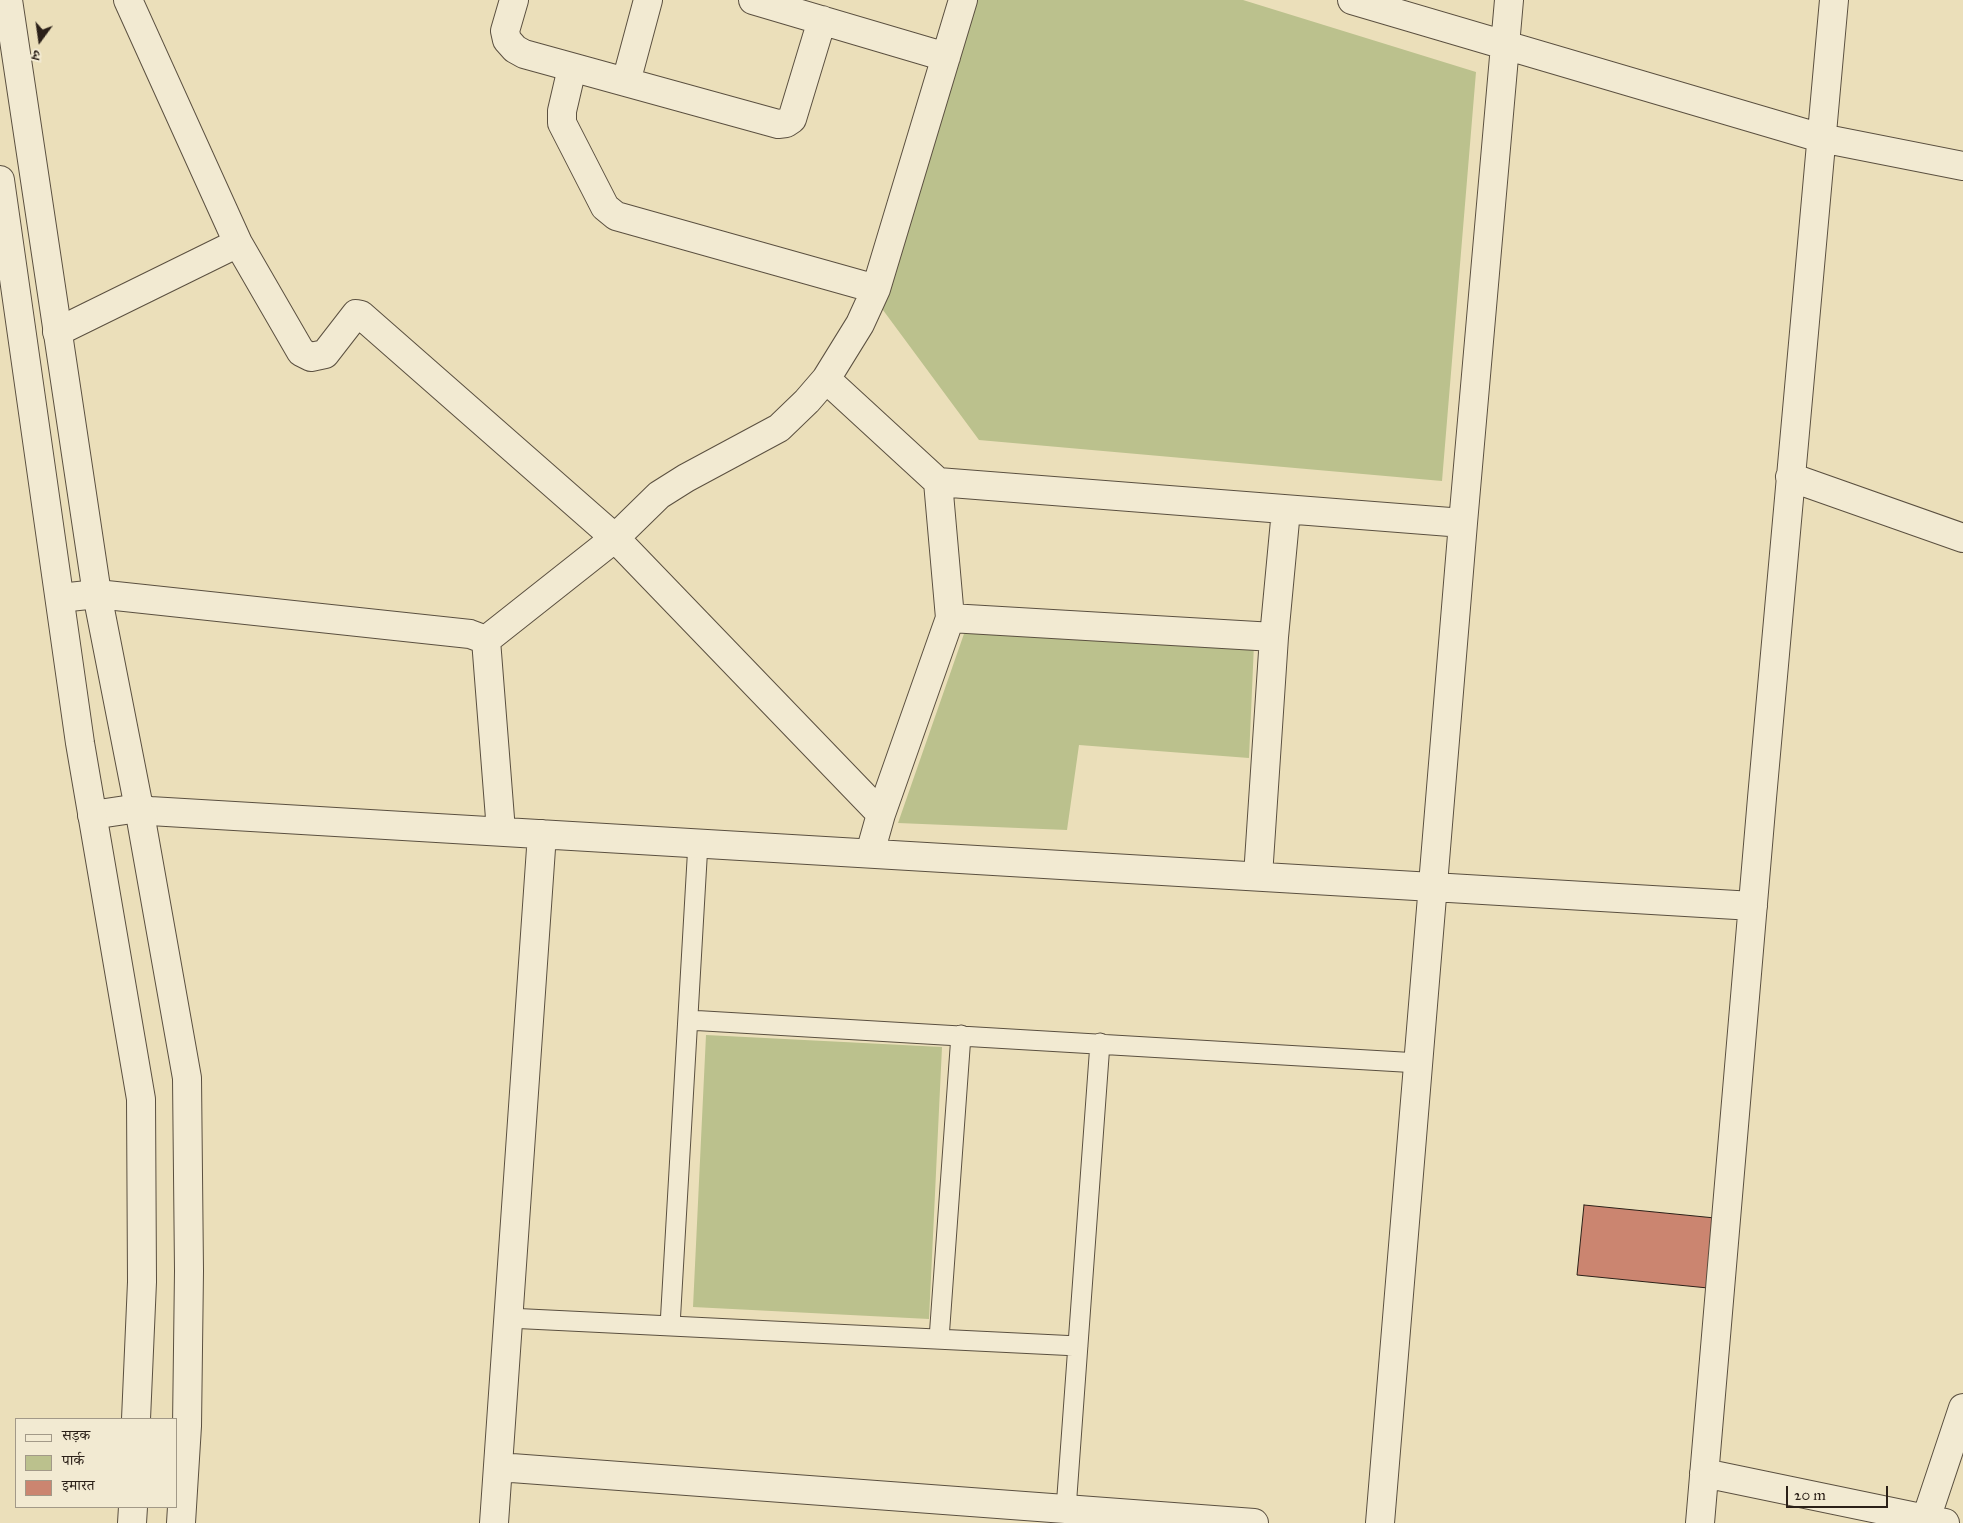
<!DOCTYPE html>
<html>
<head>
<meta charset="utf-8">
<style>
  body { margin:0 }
  #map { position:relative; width:1963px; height:1523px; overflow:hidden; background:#ebdfba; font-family:"IM FELL Great Primer","Noto Serif Devanagari",serif }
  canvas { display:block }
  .legend { position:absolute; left:15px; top:1418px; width:162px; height:90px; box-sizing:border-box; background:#f2ead2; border:1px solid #a29988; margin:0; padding:6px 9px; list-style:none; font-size:15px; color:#2b2018 }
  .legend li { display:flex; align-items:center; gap:10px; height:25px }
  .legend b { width:25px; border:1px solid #a29988 }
  .north { position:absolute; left:15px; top:15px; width:50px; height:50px; -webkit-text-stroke:4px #f2ead2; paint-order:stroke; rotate:194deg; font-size:14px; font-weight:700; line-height:20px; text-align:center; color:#2b2018 }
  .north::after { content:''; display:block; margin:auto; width:18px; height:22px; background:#2b2018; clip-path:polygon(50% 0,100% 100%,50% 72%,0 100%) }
  .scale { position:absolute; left:1786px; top:1486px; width:102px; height:22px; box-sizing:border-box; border:2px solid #2b2018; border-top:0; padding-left:6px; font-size:15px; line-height:18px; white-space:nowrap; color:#2b2018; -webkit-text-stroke:4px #f2ead2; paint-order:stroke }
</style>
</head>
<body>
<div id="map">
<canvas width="1963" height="1523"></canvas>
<ul class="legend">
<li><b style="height:6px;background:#f2ead2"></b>सड़क</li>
<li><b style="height:14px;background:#bbc18d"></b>पार्क</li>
<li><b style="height:14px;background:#cb8570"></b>इमारत</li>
</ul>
<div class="north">उ</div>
<div class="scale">20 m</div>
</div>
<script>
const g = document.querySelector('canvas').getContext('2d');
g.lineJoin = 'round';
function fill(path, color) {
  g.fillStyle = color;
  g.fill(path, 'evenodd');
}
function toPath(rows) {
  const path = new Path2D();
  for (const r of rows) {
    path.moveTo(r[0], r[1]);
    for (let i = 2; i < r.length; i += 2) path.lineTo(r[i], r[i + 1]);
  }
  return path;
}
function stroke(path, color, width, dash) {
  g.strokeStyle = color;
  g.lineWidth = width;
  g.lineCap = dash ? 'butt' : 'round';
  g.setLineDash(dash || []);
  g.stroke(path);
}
fill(toPath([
  [975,0,1243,0,1476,72,1442,481,979,440,880,306],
  [966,628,1254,644,1249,758,1079,745,1067,830,898,823],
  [706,1035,942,1047,929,1319,693,1307]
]), '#bbc18d');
const building = toPath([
  [1584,1205,1715,1218,1708,1288,1577,1275,1584,1205]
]);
fill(building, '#cb8570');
stroke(building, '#2b2018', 1);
const service = toPath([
  [688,1020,1419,1063],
  [508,1318,1078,1346],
  [670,1326,698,843],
  [939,1339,961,1035],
  [1066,1509,1100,1043]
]);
const minor = toPath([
  [128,0,238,243,301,352,311,357,325,354,356,314,361,315,615,538,881,814],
  [514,0,505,31,507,40,515,49,524,54,778,124,786,123,792,119,822,20],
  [753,0,946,57],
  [1352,0,1821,138,1963,166],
  [572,68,562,111,562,123,605,207,616,216,876,289],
  [626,82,648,0],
  [57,332,238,243],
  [826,379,938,482,950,618,881,814,870,853],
  [1790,477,1963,538],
  [938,482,1463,523],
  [60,598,97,594,470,634,486,640],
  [950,618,1274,637],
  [92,815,139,808,150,811,1753,906],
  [501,831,486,640,615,538,659,495,686,478,779,428,807,401,826,379,860,324,876,289,963,0],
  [1258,876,1274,637,1286,510],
  [498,1467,1254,1523],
  [1704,1473,1945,1523],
  [1926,1519,1963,1408],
  [494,1523,542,834],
  [1380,1523,1463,523,1509,0],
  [1700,1523,1762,798,1834,0]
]);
const tertiary = toPath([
  [8,0,97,594,139,808,187,1078,189,1271,187,1426,181,1523],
  [0,180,80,743,141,1099,142,1282,136,1419],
  [132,1523,133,1507]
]);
stroke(service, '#5b5040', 21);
stroke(minor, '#5b5040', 30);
stroke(tertiary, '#5b5040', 30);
stroke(service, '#f2ead2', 19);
stroke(minor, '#f2ead2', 28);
stroke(tertiary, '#f2ead2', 28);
</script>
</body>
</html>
